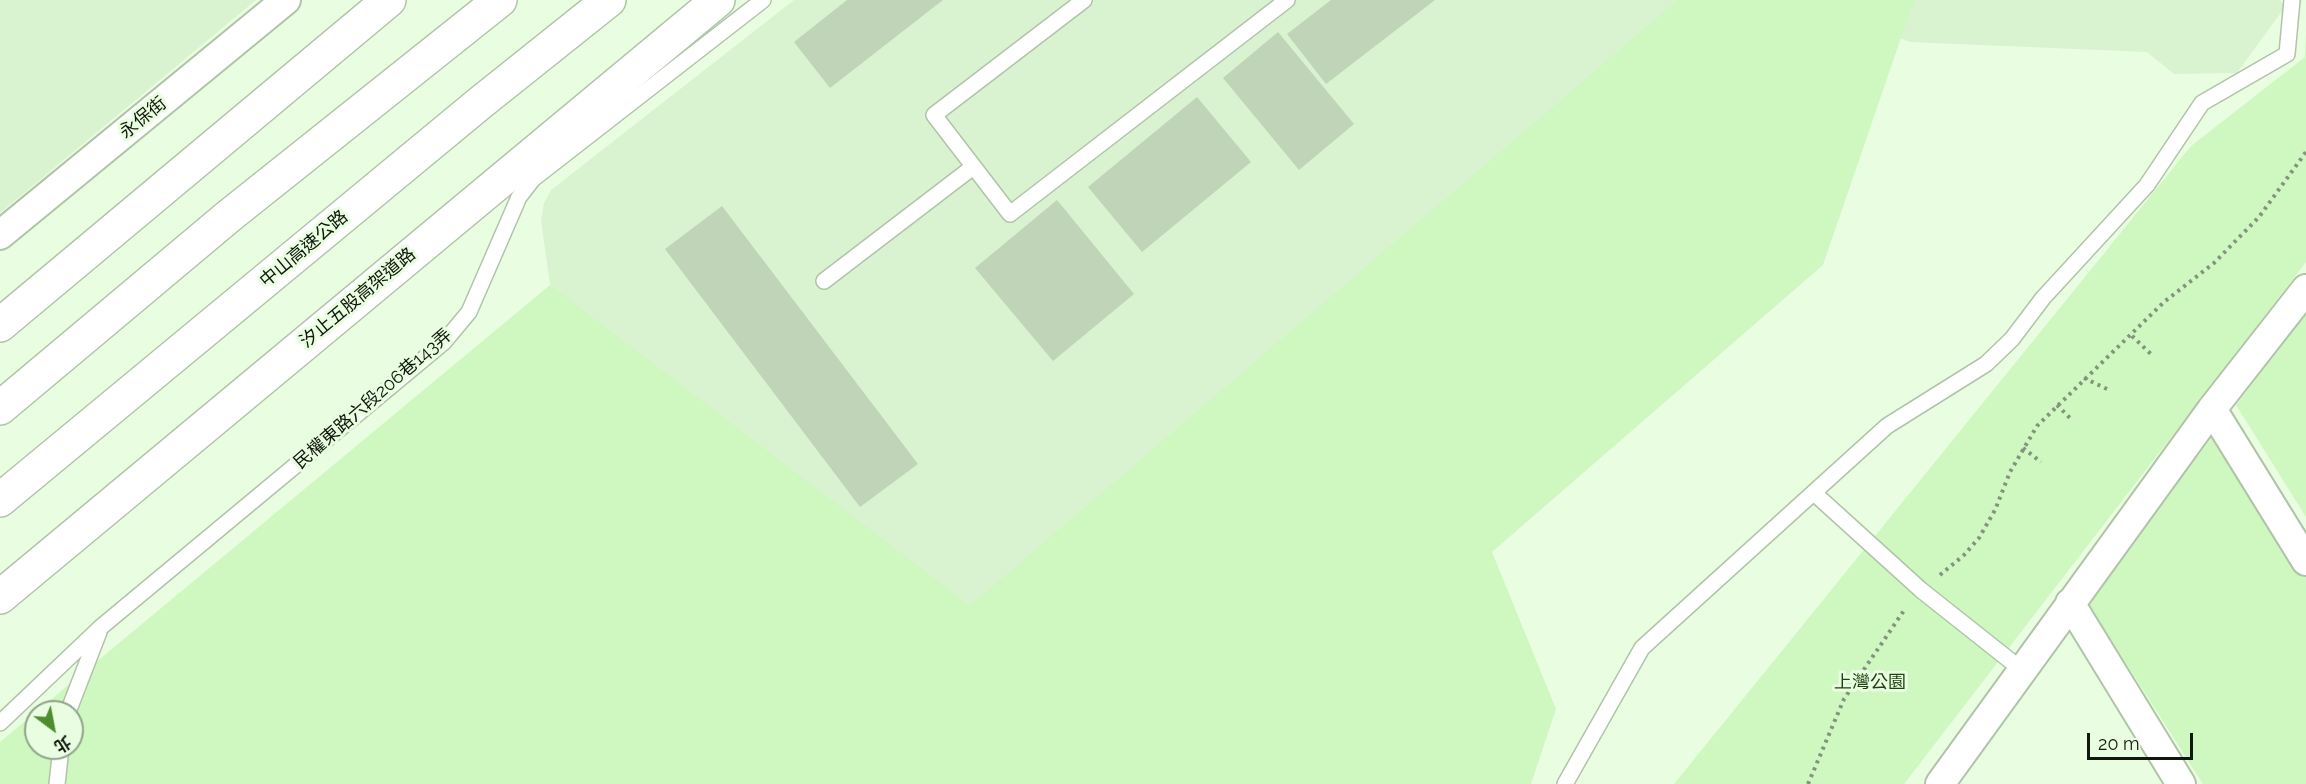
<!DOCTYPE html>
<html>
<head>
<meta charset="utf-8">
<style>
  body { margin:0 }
  #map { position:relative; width:2306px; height:784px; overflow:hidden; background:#e9fee0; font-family:Raleway,"Noto Sans TC",sans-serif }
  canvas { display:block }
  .north { position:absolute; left:24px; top:700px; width:60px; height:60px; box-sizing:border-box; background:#e9fee0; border:2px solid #92a28c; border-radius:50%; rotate:148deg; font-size:16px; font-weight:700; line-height:24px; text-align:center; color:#10170d }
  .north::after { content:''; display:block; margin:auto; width:21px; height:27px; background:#4e8d2d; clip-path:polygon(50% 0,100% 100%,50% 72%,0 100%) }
  .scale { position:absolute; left:2087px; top:733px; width:106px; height:27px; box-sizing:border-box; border:3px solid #10170d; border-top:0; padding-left:8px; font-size:18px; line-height:21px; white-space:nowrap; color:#10170d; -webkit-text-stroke:4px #e9fee0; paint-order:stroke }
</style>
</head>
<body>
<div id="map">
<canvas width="2306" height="784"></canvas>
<div class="north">北</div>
<div class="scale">20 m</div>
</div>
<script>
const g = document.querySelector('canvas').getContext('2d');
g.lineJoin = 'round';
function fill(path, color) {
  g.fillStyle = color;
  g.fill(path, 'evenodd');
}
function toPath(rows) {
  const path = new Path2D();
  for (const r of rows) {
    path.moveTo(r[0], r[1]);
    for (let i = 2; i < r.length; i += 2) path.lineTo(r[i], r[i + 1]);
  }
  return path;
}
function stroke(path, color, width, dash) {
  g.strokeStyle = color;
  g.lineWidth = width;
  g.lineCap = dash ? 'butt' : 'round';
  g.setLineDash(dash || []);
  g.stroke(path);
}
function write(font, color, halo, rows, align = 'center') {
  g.font = font + ' Raleway,"Noto Sans TC",sans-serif';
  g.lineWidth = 6;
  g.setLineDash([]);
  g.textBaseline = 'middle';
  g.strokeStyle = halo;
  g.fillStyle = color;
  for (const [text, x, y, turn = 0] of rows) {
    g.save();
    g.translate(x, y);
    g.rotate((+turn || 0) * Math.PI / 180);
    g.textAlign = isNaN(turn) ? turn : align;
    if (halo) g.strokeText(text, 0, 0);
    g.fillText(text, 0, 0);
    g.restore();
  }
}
fill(toPath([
  [0,0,256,0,0,213],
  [794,0,1786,0,953,632,550,285,541,220,544,203,551,190],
  [1793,0,2280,0,2285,7,2237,73,2174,74,2147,52,1910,42]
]), '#d9f2cf');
fill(toPath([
  [1678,0,1914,0,1823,265,1492,552,1556,709,1531,784,0,784,0,742,36,712,36,748,72,748,72,712,36,712,550,285,970,606],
  [2306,28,2306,262,1904,784,1674,784,2191,146,2305,57],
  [2306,313,2306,517,2236,405],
  [2220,427,2306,568,2306,784,2203,784,2087,602]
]), '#cff7c0');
fill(toPath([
  [847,0,943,0,830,88,794,42],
  [1331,0,1435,0,1326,84,1287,34],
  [1278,32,1354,124,1299,170,1223,78],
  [1197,97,1251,162,1142,252,1088,187],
  [1057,200,1134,294,1053,361,975,268],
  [722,206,918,464,860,507,665,249]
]), '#c0d5b8');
const service = toPath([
  [1084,0,934,115,1010,214,1287,0],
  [824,281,973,167],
  [1814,493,1921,590,2022,670],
  [68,712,99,632],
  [0,723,101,627,444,342,469,312,519,197,533,179,763,0],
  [57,784,61,748],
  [1565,784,1642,648,1887,426,1986,364,2012,339,2043,298,2147,185,2202,103,2287,54,2292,0]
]);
const minor = toPath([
  [0,235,286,0],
  [2212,409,2306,561],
  [2070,603,2181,784],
  [1940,784,2212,409,2306,289]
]);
const motorway = toPath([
  [0,325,389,0],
  [0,408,229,216,500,0],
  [0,500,480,103,609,0],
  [0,597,718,0]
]);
stroke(service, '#b0c4a8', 18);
stroke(minor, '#b0c4a8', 32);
stroke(motorway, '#b0c4a8', 36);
stroke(toPath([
  [2132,336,2153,356],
  [2084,378,2107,389],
  [2057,405,2072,420],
  [2023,448,2041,462],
  [1940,575,1964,555,1979,538,1995,510,2010,472,2037,426,2164,302,2214,263,2259,217,2306,152],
  [1808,784,1844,699,1905,609]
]), '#84937e', 4, [3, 4.5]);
stroke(service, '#fff', 15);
stroke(minor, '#fff', 28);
stroke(motorway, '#fff', 33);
write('18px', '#10170d', '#e9fee0', [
  ["永保街",143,118,-39],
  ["中山高速公路",304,249,-40],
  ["汐止五股高架道路",358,298,-40],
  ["民權東路六段206巷143弄",373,399,-41]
]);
write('18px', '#224211', '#e9fee0', [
  ["上灣公園",1870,683]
]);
</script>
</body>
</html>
